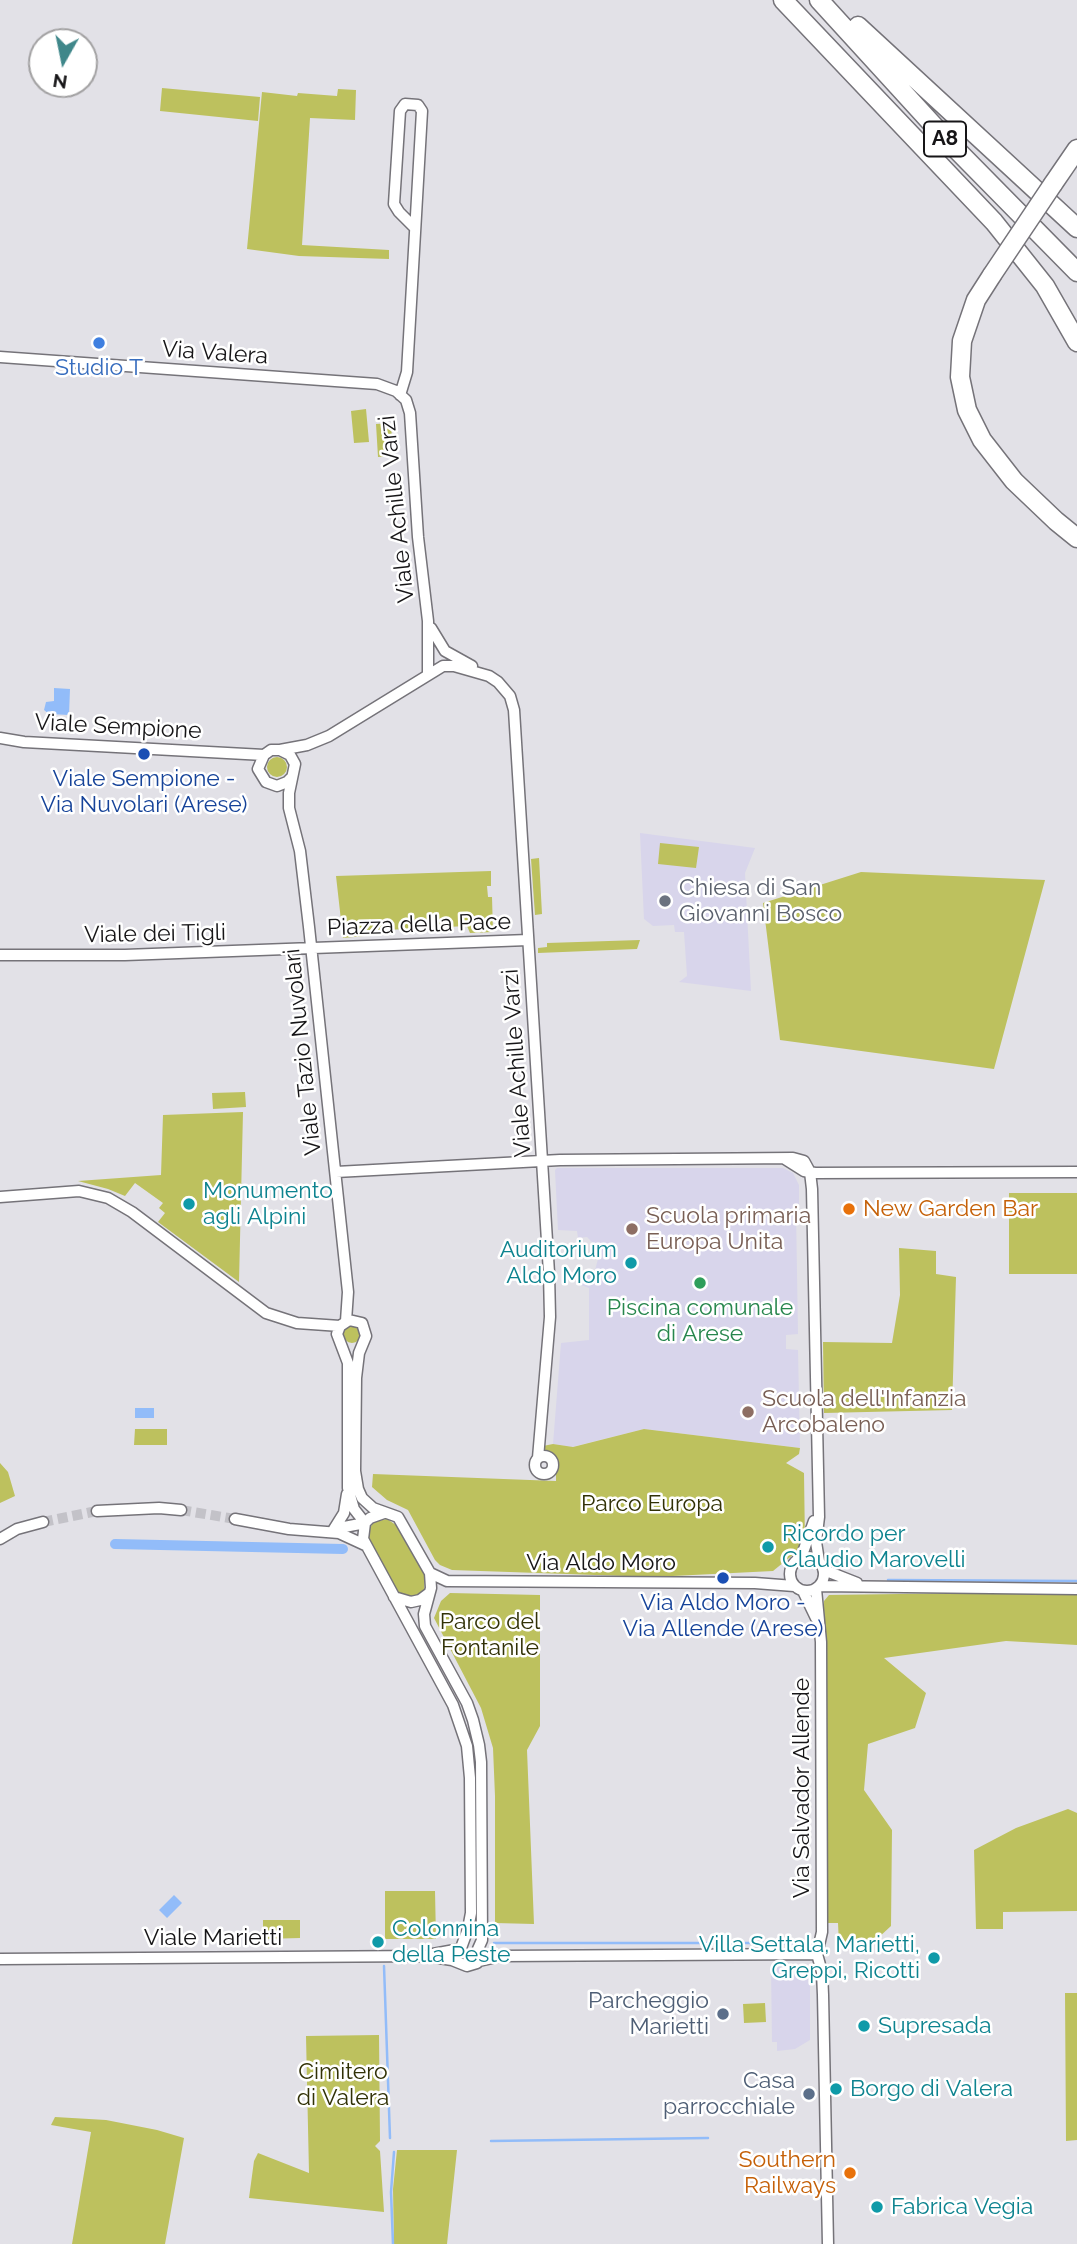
<!DOCTYPE html>
<html>
<head>
<meta charset="utf-8">
<style>
  body { margin:0 }
  #map { position:relative; width:1077px; height:2244px; overflow:hidden; background:#e2e1e7; font-family:Raleway,sans-serif }
  canvas { display:block }
  .north { position:absolute; left:28px; top:28px; width:70px; height:70px; box-sizing:border-box; background:#fff; border:2px solid #a2a1a2; border-radius:50%; rotate:189deg; font-size:19px; font-weight:700; line-height:28px; text-align:center; color:#161517 }
  .north::after { content:''; display:block; margin:auto; width:24px; height:32px; background:#3f878a; clip-path:polygon(50% 0,100% 100%,50% 72%,0 100%) }
</style>
</head>
<body>
<div id="map">
<canvas width="1077" height="2244"></canvas>
<div class="north">N</div>
</div>
<script>
const g = document.querySelector('canvas').getContext('2d');
g.lineJoin = 'round';
function fill(path, color) {
  g.fillStyle = color;
  g.fill(path, 'evenodd');
}
function toPath(rows) {
  const path = new Path2D();
  for (const r of rows) {
    if (r.length === 3) {
      path.moveTo(r[0] + r[2], r[1]);
      path.arc(r[0], r[1], r[2], 0, 2 * Math.PI);
      continue;
    }
    path.moveTo(r[0], r[1]);
    for (let i = 2; i < r.length; i += 2) path.lineTo(r[i], r[i + 1]);
  }
  return path;
}
function stroke(path, color, width, dash) {
  g.strokeStyle = color;
  g.lineWidth = width;
  g.lineCap = dash ? 'butt' : 'round';
  g.setLineDash(dash || []);
  g.stroke(path);
}
function write(font, color, halo, rows, align = 'center') {
  g.font = font + ' Raleway,sans-serif';
  g.lineWidth = 5;
  g.setLineDash([]);
  g.textBaseline = 'middle';
  g.strokeStyle = halo;
  g.fillStyle = color;
  for (const [text, x, y, turn = 0] of rows) {
    g.save();
    g.translate(x, y);
    g.rotate((+turn || 0) * Math.PI / 180);
    g.textAlign = isNaN(turn) ? turn : align;
    if (halo) g.strokeText(text, 0, 0);
    g.fillText(text, 0, 0);
    g.restore();
  }
}
fill(toPath([
  [640,833,755,848,745,873,751,991,679,982,687,976,684,932,675,932,674,925,653,926,644,919],
  [557,1168,783,1168,793,1173,799,1185,799,1208,796,1210,798,1334,786,1335,786,1349,798,1350,800,1448,644,1429,572,1447,553,1444,561,1343,589,1340,589,1288,576,1283,580,1270,594,1274,598,1259,597,1247,587,1237,578,1238,577,1231,558,1230,555,1170],
  [771,1967,810,1967,810,2040,795,2049,777,2051,777,2042,772,2042]
]), '#d8d5eb');
fill(toPath([
  [162,88,260,97,258,121,160,111],
  [338,89,356,90,355,120,310,118,302,245,389,250,389,259,299,256,247,249,262,92,297,96,298,93,337,96],
  [366,409,369,442,354,443,351,411],
  [391,423,393,456,378,457,376,424],
  [277,767,10],
  [660,843,699,847,696,868,658,864],
  [539,858,542,914,535,915,531,859],
  [491,871,491,886,487,886,488,897,492,897,493,932,470,933,467,926,366,931,364,936,343,938,336,876],
  [861,872,1045,880,994,1069,780,1040,763,903],
  [640,940,637,949,538,953,538,948,547,947,547,943],
  [245,1092,246,1107,213,1109,212,1093],
  [243,1112,239,1282,158,1222,165,1213,159,1208,163,1203,135,1183,125,1196,108,1189,78,1181,161,1175,163,1115],
  [1009,1193,1077,1193,1077,1274,1009,1274],
  [899,1248,936,1251,936,1274,956,1277,952,1410,824,1413,823,1342,892,1343,900,1295],
  [352,1334,9],
  [135,1429,167,1429,167,1445,134,1445],
  [644,1429,800,1448,799,1454,786,1463,804,1473,805,1545,773,1571,653,1577,452,1570,440,1565,435,1560,408,1510,387,1500,372,1487,373,1474,556,1481,556,1457,543,1452,543,1446,553,1444,573,1447],
  [0,1463,8,1472,15,1496,0,1503],
  [387,1519,399,1527,425,1576,424,1592,412,1598,399,1593,368,1538,369,1529,374,1522],
  [450,1593,540,1595,540,1726,527,1750,534,1924,495,1923,495,1796,493,1748,481,1708,434,1618,441,1601],
  [969,1593,1077,1594,1077,1645,1006,1641,884,1658,926,1693,915,1728,868,1744,864,1790,892,1830,891,1926,878,1938,839,1944,838,1923,826,1923,824,1601,829,1595],
  [1068,1809,1077,1813,1077,1911,1003,1912,1003,1929,976,1929,974,1850,1016,1828],
  [385,1891,435,1891,436,1939,385,1939],
  [263,1920,300,1920,300,1938,263,1939],
  [1065,1993,1077,1993,1077,2140,1066,2141],
  [765,2003,766,2022,744,2023,743,2004],
  [379,2035,380,2141,375,2146,380,2151,384,2212,249,2198,254,2161,258,2153,309,2173,306,2036],
  [55,2117,106,2120,157,2130,184,2138,165,2244,72,2244,91,2132,51,2125],
  [397,2150,457,2150,447,2244,394,2244,393,2189]
]), '#bdc15e');
fill(toPath([
  [54,688,70,689,69,715,49,714,44,710,46,702,54,701],
  [135,1408,154,1408,154,1418,135,1418],
  [174,1895,182,1903,167,1918,159,1910]
]), '#92bcf9');
stroke(toPath([
  [888,1580,1077,1581],
  [494,1943,802,1943],
  [384,1966,390,2138],
  [491,2141,708,2138],
  [393,2244,391,2192,394,2152]
]), '#92bcf9', 2.5);
stroke(toPath([
  [115,1544,343,1549]
]), '#92bcf9', 10);
stroke(toPath([
  [181,1510,235,1519],
  [43,1522,97,1511]
]), '#c3c2c8', 10, [10, 5]);
const minor = toPath([
  [0,357,377,384,396,391,406,400,410,413,418,537,428,621,428,674],
  [400,395,407,372,422,111,418,105,405,104,400,111,394,204,399,212,414,227],
  [431,628,445,651,472,666],
  [0,738,24,742,264,755],
  [280,750,307,745,329,736,443,666,454,666,489,676,498,682,510,696,514,710,549,1273,550,1317,538,1458],
  [291,778,287,782,277,786,266,782,258,769,264,755,271,750,280,750,290,755,295,764,289,793,289,808,300,851,309,927,348,1292,346,1321],
  [0,955,125,955,528,940],
  [785,1159,804,1171,815,1173,1077,1172],
  [336,1172,560,1160,793,1158,804,1161,810,1172,812,1189,819,1517,816,1542,819,1561],
  [0,1197,79,1191,108,1198,132,1212,266,1313,297,1323,340,1326],
  [544,1465,9],
  [97,1511,159,1508,181,1510],
  [384,1513,370,1518,365,1523,363,1539,453,1705,467,1746,470,1778,471,1913,468,1929,461,1948],
  [235,1519,289,1529,339,1533,365,1545],
  [334,1529,344,1513,347,1494],
  [334,1529,365,1523],
  [0,1539,17,1529,43,1522],
  [807,1574,17],
  [801,1558,814,1521],
  [824,1570,857,1583],
  [430,1573,447,1581,755,1583,794,1586],
  [820,1586,1077,1589],
  [816,1589,821,1642,822,1932,817,1954,822,1972,823,1995,828,2244],
  [803,1591,816,1618],
  [394,1597,411,1602,420,1600,428,1594],
  [433,1954,460,1949],
  [0,1959,426,1956,452,1960,467,1966,477,1963,480,1957,478,1949,482,1940,481,1762,479,1745,473,1720,467,1703,425,1626,424,1614,431,1588,430,1573,398,1517,373,1508,362,1498,358,1489,355,1471,356,1378,359,1353,366,1336,362,1323,349,1320,340,1326,337,1334,348,1363,348,1488,354,1509,365,1523],
  [479,1961,501,1956,817,1954]
]);
const motorway = toPath([
  [783,0,994,222,1045,286,1077,342],
  [819,0,945,138,1077,272],
  [858,26,1077,228],
  [1053,184,1077,149],
  [992,275,976,300,962,341,960,377,967,410,982,440,1014,481,1056,521,1077,538]
]);
stroke(minor, '#757379', 13);
stroke(motorway, '#757379', 21);
stroke(minor, '#fff', 10);
stroke(motorway, '#fff', 18);
const motorwayBridge = toPath([
  [992,275,1053,184]
]);
stroke(motorwayBridge, '#757379', 21, []);
stroke(motorwayBridge, '#fff', 18);
for (const [x, y, r, color] of [
  [99,343,7,"#3f7fe0"],
  [144,754,7,"#1a4fb4"],
  [665,901,7,"#6b7280"],
  [189,1204,7,"#0f9aa8"],
  [849,1209,7,"#e8710a"],
  [632,1229,7,"#8d6e63"],
  [631,1263,7,"#0f9aa8"],
  [700,1283,7,"#2e9e5b"],
  [748,1412,7,"#8d6e63"],
  [768,1547,7,"#0f9aa8"],
  [723,1578,7,"#1a4fb4"],
  [378,1942,7,"#0f9aa8"],
  [934,1958,7,"#0f9aa8"],
  [723,2014,7,"#5c6f8a"],
  [864,2026,7,"#0f9aa8"],
  [836,2089,7,"#0f9aa8"],
  [809,2094,7,"#5c6f8a"],
  [850,2173,7,"#e8710a"],
  [877,2207,7,"#0f9aa8"]
]) {
  const dot = new Path2D();
  dot.arc(x, y, r, 0, 2 * Math.PI);
  g.fillStyle = color;
  g.fill(dot);
  stroke(dot, '#fff', 2.5);
}
for (const [x, y, w] of [
  [945,139,42]
]) {
  const box = new Path2D();
  box.roundRect(x - w / 2, y - 17.5, w, 35, 5);
  g.fillStyle = '#fff';
  g.fill(box);
  stroke(box, '#161517', 2);
}
write('bold 21px', '#161517', null, [
  ["A8",945,139]
]);
write('23px', '#161517', '#fff', [
  ["Via Valera",215,353,4],
  ["Viale Achille Varzi",397,509,-96],
  ["Viale Sempione",118,727,3],
  ["Piazza della Pace",419,925,-2],
  ["Viale dei Tigli",155,934,-1],
  ["Viale Tazio Nuvolari",303,1052,-96],
  ["Viale Achille Varzi",517,1063,-94],
  ["Via Aldo Moro",601,1563],
  ["Via Salvador Allende",802,1788,-90],
  ["Viale Marietti",213,1938]
]);
write('23px', '#366cbe', '#fff', [
  ["Studio T",99,368]
]);
write('23px', '#164399', '#fff', [
  ["Viale Sempione -",144,779],
  ["Via Nuvolari (Arese)",144,805],
  ["Via Aldo Moro -",723,1603],
  ["Via Allende (Arese)",723,1629]
]);
write('23px', '#5b616d', '#fff', [
  ["Chiesa di San",679,888],
  ["Giovanni Bosco",679,914]
], 'left');
write('23px', '#0d838f', '#fff', [
  ["Monumento",203,1191],
  ["agli Alpini",203,1217],
  ["Auditorium",617,1250,"right"],
  ["Aldo Moro",617,1276,"right"],
  ["Ricordo per",782,1534],
  ["Claudio Marovelli",782,1560],
  ["Colonnina",392,1929],
  ["della Peste",392,1955],
  ["Villa Settala, Marietti,",920,1945,"right"],
  ["Greppi, Ricotti",920,1971,"right"],
  ["Supresada",878,2026],
  ["Borgo di Valera",850,2089],
  ["Fabrica Vegia",891,2207]
], 'left');
write('23px', '#c56008', '#fff', [
  ["New Garden Bar",863,1209],
  ["Southern",836,2160,"right"],
  ["Railways",836,2186,"right"]
], 'left');
write('23px', '#785e54', '#fff', [
  ["Scuola primaria",646,1216],
  ["Europa Unita",646,1242],
  ["Scuola dell'Infanzia",762,1399],
  ["Arcobaleno",762,1425]
], 'left');
write('23px', '#27864d', '#fff', [
  ["Piscina comunale",700,1308],
  ["di Arese",700,1334]
]);
write('23px', '#313106', '#fff', [
  ["Parco Europa",652,1504],
  ["Parco del",490,1622],
  ["Fontanile",490,1648],
  ["Cimitero",343,2072],
  ["di Valera",343,2098]
]);
write('23px', '#4e5e75', '#fff', [
  ["Parcheggio",709,2001],
  ["Marietti",709,2027],
  ["Casa",795,2081],
  ["parrocchiale",795,2107]
], 'right');
</script>
</body>
</html>
